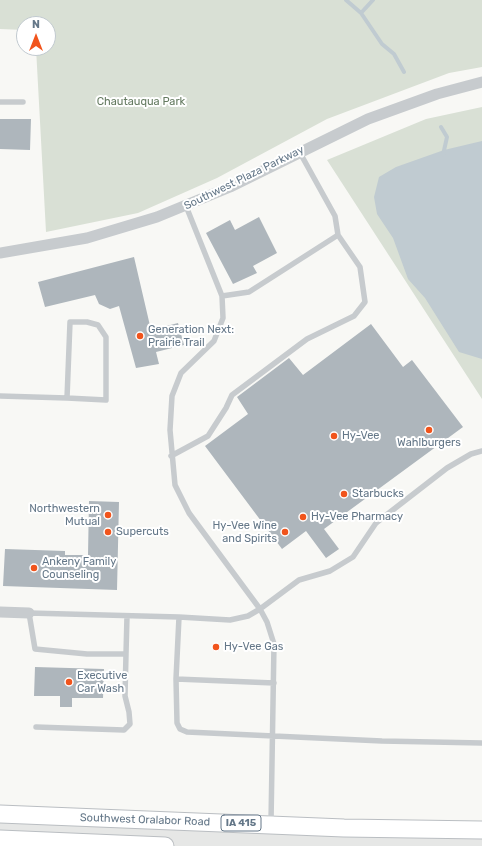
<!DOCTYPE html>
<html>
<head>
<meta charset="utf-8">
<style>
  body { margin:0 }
  #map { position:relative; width:482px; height:846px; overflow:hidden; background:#f8f8f5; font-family:Rubik,sans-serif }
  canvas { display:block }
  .north { position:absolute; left:16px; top:16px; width:40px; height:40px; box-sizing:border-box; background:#fff; border:1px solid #c1c9cf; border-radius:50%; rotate:0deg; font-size:11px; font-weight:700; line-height:16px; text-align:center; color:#647788 }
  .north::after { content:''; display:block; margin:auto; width:14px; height:18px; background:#f1541c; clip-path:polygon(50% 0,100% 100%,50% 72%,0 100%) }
</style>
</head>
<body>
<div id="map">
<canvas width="482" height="846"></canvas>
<div class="north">N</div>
</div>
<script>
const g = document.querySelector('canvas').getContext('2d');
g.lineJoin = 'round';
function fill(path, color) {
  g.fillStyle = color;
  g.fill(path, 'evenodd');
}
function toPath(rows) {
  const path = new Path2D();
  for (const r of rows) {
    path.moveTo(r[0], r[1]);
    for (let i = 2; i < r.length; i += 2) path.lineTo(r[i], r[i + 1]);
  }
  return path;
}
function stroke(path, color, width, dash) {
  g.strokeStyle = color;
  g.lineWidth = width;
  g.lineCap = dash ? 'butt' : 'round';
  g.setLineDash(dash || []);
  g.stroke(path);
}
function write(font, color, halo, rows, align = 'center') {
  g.font = font + ' Rubik,sans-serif';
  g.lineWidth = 4;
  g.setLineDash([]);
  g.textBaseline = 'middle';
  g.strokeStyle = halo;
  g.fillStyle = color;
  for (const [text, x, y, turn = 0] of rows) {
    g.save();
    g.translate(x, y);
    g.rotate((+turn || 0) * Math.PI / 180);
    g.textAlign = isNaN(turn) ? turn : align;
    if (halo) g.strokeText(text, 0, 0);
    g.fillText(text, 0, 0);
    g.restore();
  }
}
fill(toPath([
  [0,814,482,830,482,846,0,846]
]), '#e6e7e6');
fill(toPath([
  [0,0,482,0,482,67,449,73,327,119,217,178,138,213,46,232,36,48,48,48,48,24,24,24,24,30,0,29],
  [482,107,482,399,327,160,426,119]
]), '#d9e0d5');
fill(toPath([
  [482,141,482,359,459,352,425,298,408,279,393,238,377,214,374,197,379,177,396,167,444,150]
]), '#c0cbd1');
stroke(toPath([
  [346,0,361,13,382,44,394,54,404,72],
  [361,13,373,0],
  [441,127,447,137,443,155]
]), '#c0cbd1', 4);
fill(toPath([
  [0,119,31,119,30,150,0,149],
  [259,217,277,253,253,266,257,273,233,284,206,233,230,220,235,230],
  [134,257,151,330,178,323,184,345,156,352,159,364,136,368,119,306,110,309,99,304,95,295,45,307,38,282],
  [371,324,403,367,412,360,463,427,324,529,339,549,326,558,306,531,282,549,205,446,248,414,237,397,289,358,303,375],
  [89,501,119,502,117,590,3,586,5,549,65,551,65,555,88,555],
  [35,667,104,669,103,698,72,698,72,707,60,707,60,696,34,696]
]), '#aeb6bc');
const primary = toPath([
  [0,814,344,828,482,830],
  [0,839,165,846]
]);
stroke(primary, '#babec2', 19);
stroke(toPath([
  [0,102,23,102],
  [186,206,222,296,223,318,214,341,181,373,172,396,170,430,175,485,189,513,260,609,267,622,274,644,271,822],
  [222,296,249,292,338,235,335,216,299,151],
  [0,396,67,398,106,400,106,337,98,325,87,322,70,322,67,398],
  [171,456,208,436,226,408,232,395,307,339,354,316,365,302,360,267,338,235],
  [127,616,126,654,87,654,35,649,29,613,179,617,230,620,248,616,260,609,299,580,330,571,353,557,376,523,447,468,471,454,482,451],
  [179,617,176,679,274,683],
  [176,679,177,723,180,729,187,732,382,741,482,743],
  [36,727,124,730,130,724,129,712,125,696,126,654]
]), '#c7cbce', 5.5);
stroke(toPath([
  [0,253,87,238,157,217,230,187,368,119,437,94,482,82],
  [0,612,29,613]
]), '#c7cbce', 11);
stroke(primary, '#fff', 17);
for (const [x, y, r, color] of [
  [140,336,4,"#f1541c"],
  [429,430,4,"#f1541c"],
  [334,436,4,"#f1541c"],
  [344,494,4,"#f1541c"],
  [108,515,4,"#f1541c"],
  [303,517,4,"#f1541c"],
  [108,532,4,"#f1541c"],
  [285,532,4,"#f1541c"],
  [34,568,4,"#f1541c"],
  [216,647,4,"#f1541c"],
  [69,682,4,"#f1541c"]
]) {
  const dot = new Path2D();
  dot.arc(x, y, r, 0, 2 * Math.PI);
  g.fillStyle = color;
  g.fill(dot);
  stroke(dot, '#fff', 1.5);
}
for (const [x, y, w] of [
  [241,823,40]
]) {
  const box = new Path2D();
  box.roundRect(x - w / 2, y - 8, w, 16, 3);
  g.fillStyle = '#fff';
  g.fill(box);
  stroke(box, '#647788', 1);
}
write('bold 10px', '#647788', null, [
  ["IA 415",241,823]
]);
write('11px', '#647a60', '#fff', [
  ["Chautauqua Park",141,102]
]);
write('11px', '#647788', '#fff', [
  ["Southwest Plaza Parkway",244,178,-26],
  ["Southwest Oralabor Road",145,820,2]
]);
write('11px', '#647788', '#fff', [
  ["Generation Next:",148,330],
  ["Prairie Trail",148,343],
  ["Hy-Vee",342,436],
  ["Wahlburgers",429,443,"center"],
  ["Starbucks",352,494],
  ["Northwestern",100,509,"right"],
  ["Mutual",100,522,"right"],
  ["Hy-Vee Pharmacy",311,517],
  ["Hy-Vee Wine",277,526,"right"],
  ["and Spirits",277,539,"right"],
  ["Supercuts",116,532],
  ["Ankeny Family",42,562],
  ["Counseling",42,575],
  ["Hy-Vee Gas",224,647],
  ["Executive",77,676],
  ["Car Wash",77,689]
], 'left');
</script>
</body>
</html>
